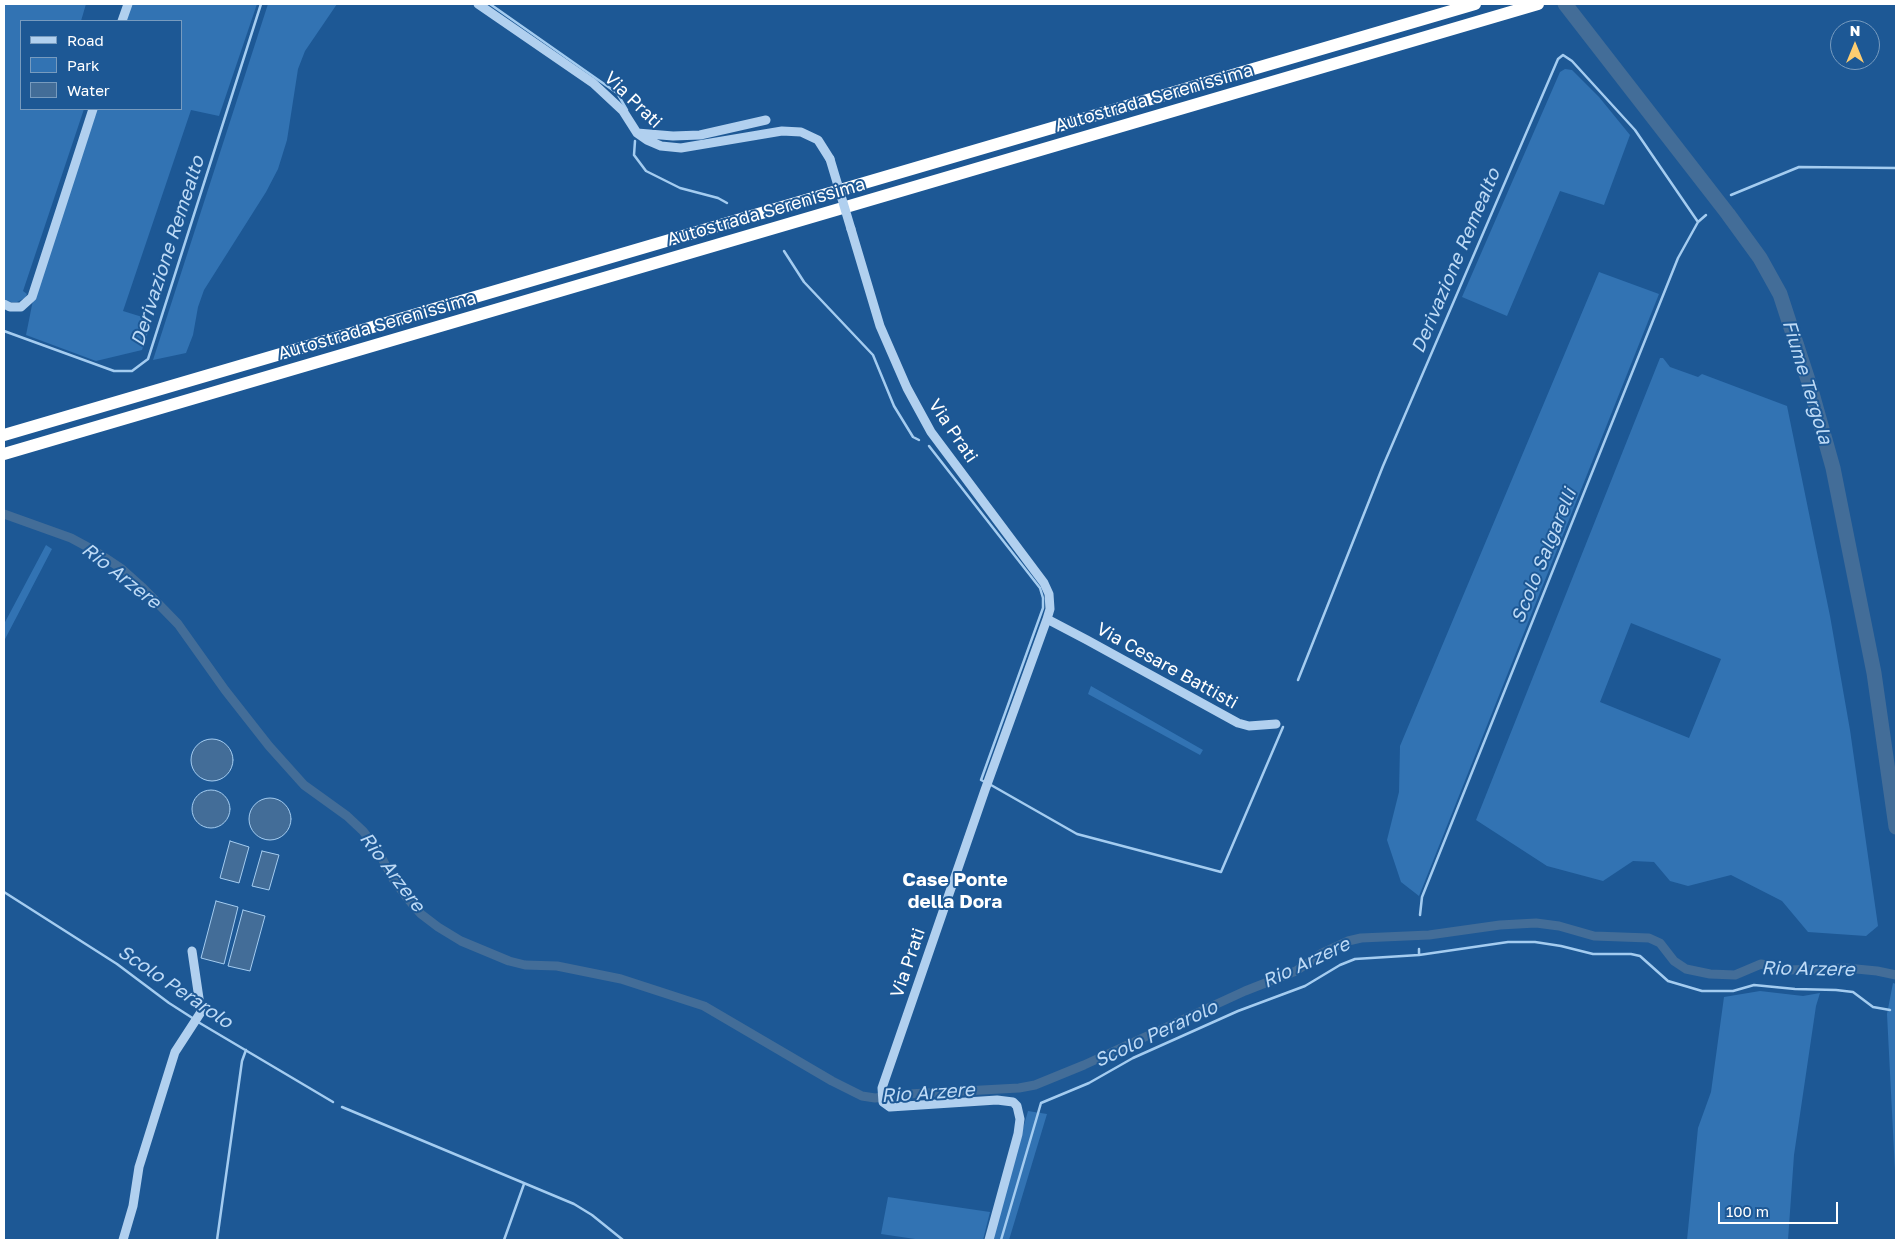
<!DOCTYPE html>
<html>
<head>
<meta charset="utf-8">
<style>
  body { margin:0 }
  #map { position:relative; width:1900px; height:1244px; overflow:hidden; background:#1d5895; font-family:"Golos Text",sans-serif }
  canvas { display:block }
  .frame { position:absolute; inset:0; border:5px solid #fff; pointer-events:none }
  .legend { position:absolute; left:20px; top:20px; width:162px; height:90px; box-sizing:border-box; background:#1d5895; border:1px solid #779bbf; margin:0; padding:6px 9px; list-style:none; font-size:15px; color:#fff }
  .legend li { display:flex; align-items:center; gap:10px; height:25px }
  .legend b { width:25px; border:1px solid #779bbf }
  .north { position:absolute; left:1830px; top:20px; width:50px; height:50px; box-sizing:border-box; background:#1d5895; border:1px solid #779bbf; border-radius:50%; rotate:0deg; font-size:14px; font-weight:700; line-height:20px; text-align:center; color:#fff }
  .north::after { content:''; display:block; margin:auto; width:18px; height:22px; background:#fecd70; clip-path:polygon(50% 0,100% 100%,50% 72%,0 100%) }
  .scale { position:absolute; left:1718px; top:1202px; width:120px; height:22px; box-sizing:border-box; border:2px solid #fff; border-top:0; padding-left:6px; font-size:15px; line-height:18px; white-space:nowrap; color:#fff; -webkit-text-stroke:4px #1d5895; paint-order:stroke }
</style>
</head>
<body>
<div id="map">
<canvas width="1900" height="1244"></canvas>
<div class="frame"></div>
<ul class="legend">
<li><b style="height:6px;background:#b1d0ef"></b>Road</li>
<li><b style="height:14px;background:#3273b3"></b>Park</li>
<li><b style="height:14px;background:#436d98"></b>Water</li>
</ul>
<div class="north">N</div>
<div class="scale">100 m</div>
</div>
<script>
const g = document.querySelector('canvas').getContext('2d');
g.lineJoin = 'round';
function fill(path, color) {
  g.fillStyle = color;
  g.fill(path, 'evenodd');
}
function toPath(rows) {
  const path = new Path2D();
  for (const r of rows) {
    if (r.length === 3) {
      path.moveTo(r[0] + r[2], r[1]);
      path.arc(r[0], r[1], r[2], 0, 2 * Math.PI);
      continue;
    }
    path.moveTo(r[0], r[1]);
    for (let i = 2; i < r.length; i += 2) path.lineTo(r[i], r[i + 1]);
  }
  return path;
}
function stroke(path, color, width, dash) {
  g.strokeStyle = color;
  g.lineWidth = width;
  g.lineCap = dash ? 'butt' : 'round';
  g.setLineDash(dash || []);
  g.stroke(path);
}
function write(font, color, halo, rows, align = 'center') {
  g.font = font + ' "Golos Text",sans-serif';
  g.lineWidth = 4;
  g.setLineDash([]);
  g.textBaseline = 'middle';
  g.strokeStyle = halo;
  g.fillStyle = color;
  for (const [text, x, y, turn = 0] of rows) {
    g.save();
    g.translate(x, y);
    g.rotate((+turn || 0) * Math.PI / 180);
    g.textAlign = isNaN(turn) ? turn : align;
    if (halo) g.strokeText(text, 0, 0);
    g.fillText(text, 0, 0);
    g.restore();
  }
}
fill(toPath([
  [4,4,86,4,81,21,21,21,21,109,84,109,23,291,27,294,25,298,17,302,11,302,4,299],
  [131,4,257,4,219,116,191,110,123,311,152,320,142,350,96,361,26,335,33,300,96,109,181,109,181,21,125,21],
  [268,4,337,4,305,51,298,69,287,140,278,169,266,192,204,290,198,307,193,335,186,353,153,360],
  [1565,69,1572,70,1599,97,1630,135,1604,205,1560,191,1507,316,1462,297,1560,72],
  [1599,272,1659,294,1419,896,1401,882,1387,840,1399,792,1400,746],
  [1660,358,1663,358,1670,367,1698,377,1702,374,1787,406,1830,616,1850,730,1878,926,1866,936,1808,932,1782,901,1731,875,1688,886,1670,881,1654,862,1633,861,1603,881,1547,866,1476,820],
  [1631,623,1721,659,1689,738,1600,702],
  [46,545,52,549,4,641,4,624],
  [1091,686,1203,750,1200,755,1088,694],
  [1893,983,1896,984,1896,1191,1887,1014],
  [1760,991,1803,996,1820,993,1816,1006,1794,1155,1788,1240,1687,1240,1698,1128,1711,1092,1724,997],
  [1028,1111,1047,1114,1009,1240,991,1240],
  [888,1197,990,1212,983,1240,922,1240,881,1234]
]), '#3273b3');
const water = toPath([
  [212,760,21],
  [211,809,19],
  [270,819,21],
  [230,841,249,847,239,883,220,878,230,841],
  [262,851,279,855,269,890,252,886,262,851],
  [216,901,238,907,224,964,201,958,216,901],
  [243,910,265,916,250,971,228,966,243,910]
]);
fill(water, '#436d98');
stroke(water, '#a4ccf0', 1);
stroke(toPath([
  [490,4,617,93,627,110],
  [635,141,634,155,646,171,680,188,718,198,727,203],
  [1731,195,1799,167,1896,168],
  [784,251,804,282,873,355,894,406,913,437,919,440],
  [4,331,114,371,132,371,148,359,261,4],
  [929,446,1040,588,1043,598,1043,608,981,780,983,781],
  [1298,680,1383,466,1558,59,1563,55,1572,61,1635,130,1698,222],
  [991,785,1077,834,1221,872,1283,727],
  [4,892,117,964,169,1003,194,1019],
  [1420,915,1422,897,1678,258,1698,222,1706,215],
  [1419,949,1419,955],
  [198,1022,333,1102],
  [342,1107,574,1204,592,1215,623,1240],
  [217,1240,242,1061,246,1050],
  [504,1240,524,1184],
  [1001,1240,1041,1103,1089,1083,1133,1058,1238,1011,1305,986,1340,965,1355,959,1419,955,1508,942,1535,942,1561,946,1593,954,1631,954,1640,956,1668,981,1702,991,1733,991,1754,985,1795,989,1836,990,1853,992,1873,1007,1890,1010]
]), '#a4ccf0', 2.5);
stroke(toPath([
  [4,514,71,538,95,551,122,569,142,587,178,624,225,690,269,746,304,785,347,816,363,831,377,849,393,879,408,899,421,914,438,927,461,941,509,961,525,965,557,966,621,979,704,1006,832,1081,862,1096,875,1098,908,1094,1019,1088,1035,1085,1084,1065,1245,991,1296,971,1322,953,1348,941,1361,938,1429,935,1500,925,1536,923,1559,926,1594,936,1649,938,1660,943,1674,961,1686,969,1710,974,1735,975,1761,964,1789,970,1846,968,1877,971,1896,975]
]), '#436d98', 9);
stroke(toPath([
  [1565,4,1728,214,1760,258,1780,294,1810,386,1833,468,1874,673,1896,827]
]), '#436d98', 15);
stroke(toPath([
  [478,4,593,83,623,111,637,133,647,140,661,146,681,148,782,131,801,132,818,140,830,159],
  [122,21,128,4],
  [637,133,673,136,700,135,766,120],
  [851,229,880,326,907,388,931,432,1044,583,1049,594,1050,609,1047,619,985,790,882,1088,883,1102,890,1107,997,1100,1013,1102,1017,1106,1020,1119,1018,1134,989,1240],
  [4,304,10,307,21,307,32,297,93,109],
  [1047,619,1087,640,1238,723,1249,726,1276,724],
  [123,1240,133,1206,139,1167,175,1052,201,1012,192,951]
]), '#b1d0ef', 9);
stroke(toPath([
  [4,435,1475,4],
  [4,454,1538,4]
]), '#fff', 12);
stroke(toPath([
  [830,159,851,229]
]), '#b1d0ef', 9);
write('18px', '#fff', '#1d5895', [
  ["Autostrada Serenissima",1154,98,-16],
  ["Via Prati",633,100,44],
  ["Autostrada Serenissima",766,212,-16],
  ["Autostrada Serenissima",377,326,-16],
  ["Via Prati",953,431,56],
  ["Via Cesare Battisti",1167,666,29],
  ["Via Prati",908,963,-71]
]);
write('italic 19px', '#bddaf6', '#1d5895', [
  ["Derivazione Remealto",168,251,-72],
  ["Derivazione Remealto",1456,261,-67],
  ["Fiume Tergola",1807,382,73],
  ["Scolo Salgarelli",1544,556,-68],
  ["Rio Arzere",121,576,38],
  ["Rio Arzere",392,872,53],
  ["Rio Arzere",1306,963,-25],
  ["Rio Arzere",1808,969,1],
  ["Scolo Perarolo",175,987,34],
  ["Scolo Perarolo",1156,1034,-25],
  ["Rio Arzere",928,1093,-4]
]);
write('bold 19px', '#fff', '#1d5895', [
  ["Case Ponte",955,880],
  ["della Dora",955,902]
]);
</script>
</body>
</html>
